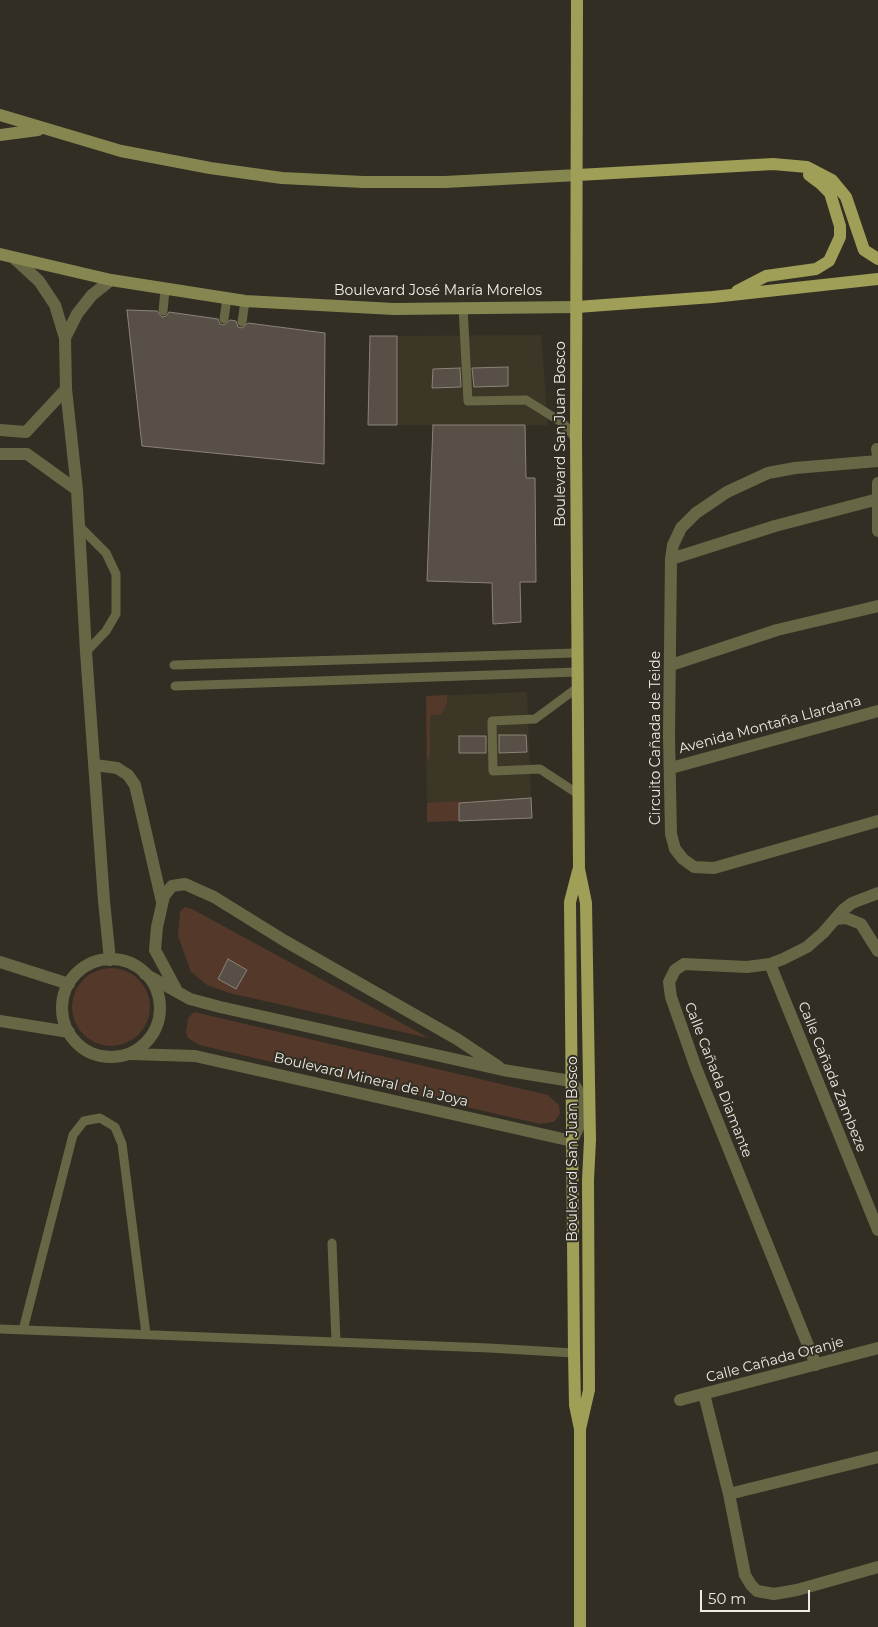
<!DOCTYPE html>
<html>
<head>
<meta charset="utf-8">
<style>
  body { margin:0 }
  #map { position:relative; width:878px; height:1627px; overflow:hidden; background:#322e24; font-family:Montserrat,sans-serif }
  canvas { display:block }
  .scale { position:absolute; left:700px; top:1590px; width:110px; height:22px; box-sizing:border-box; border:2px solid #edebe5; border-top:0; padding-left:6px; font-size:15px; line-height:18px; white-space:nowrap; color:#edebe5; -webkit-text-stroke:4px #322e24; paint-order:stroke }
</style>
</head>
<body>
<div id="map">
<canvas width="878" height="1627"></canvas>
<div class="scale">50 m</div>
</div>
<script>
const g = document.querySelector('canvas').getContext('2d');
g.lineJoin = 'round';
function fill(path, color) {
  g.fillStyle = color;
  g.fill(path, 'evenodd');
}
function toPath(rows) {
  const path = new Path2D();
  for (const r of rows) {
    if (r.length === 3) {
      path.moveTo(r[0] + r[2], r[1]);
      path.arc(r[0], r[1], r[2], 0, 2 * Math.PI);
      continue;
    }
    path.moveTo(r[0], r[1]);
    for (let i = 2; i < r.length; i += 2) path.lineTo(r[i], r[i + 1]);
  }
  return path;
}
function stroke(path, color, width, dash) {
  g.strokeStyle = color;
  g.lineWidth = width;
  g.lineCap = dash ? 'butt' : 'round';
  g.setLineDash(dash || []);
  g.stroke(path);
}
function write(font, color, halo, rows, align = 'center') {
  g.font = font + ' Montserrat,sans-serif';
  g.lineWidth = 4;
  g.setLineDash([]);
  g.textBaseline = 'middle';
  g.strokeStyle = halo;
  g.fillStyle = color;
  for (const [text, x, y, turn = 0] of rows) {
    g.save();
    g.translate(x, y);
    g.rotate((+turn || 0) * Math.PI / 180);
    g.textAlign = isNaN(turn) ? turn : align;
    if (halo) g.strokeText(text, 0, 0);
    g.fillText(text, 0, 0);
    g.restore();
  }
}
fill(toPath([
  [541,335,548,425,368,425,370,336],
  [527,692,532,818,427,822,426,696]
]), '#3c3626');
fill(toPath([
  [447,695,447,703,441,715,430,715,430,753,427,764,426,696],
  [459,801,459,821,427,822,427,803],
  [185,907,192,909,429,1038,229,993,207,985,191,972,178,936,180,911],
  [111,1007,39],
  [194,1012,548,1095,559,1105,560,1114,554,1122,540,1124,199,1045,188,1038,186,1032,188,1018]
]), '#543829');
const building = toPath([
  [127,310,157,311,162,317,166,316,169,312,218,319,220,324,224,325,230,320,236,321,238,327,242,328,248,323,325,333,324,464,142,446,127,310],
  [370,336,397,336,397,425,368,425,370,336],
  [508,367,508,386,474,387,472,368,508,367],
  [460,368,461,387,432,388,433,369,460,368],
  [433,425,525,425,526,478,535,478,536,582,520,582,521,622,493,624,492,583,427,581,433,425],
  [499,735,526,735,527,752,499,753,499,735],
  [459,736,486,736,486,753,459,753,459,736],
  [531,798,532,818,459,821,459,803,531,798],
  [228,959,247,970,236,989,218,979,228,959]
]);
fill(building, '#585047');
stroke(building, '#8b8279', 1);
stroke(toPath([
  [463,307,468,401,526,400,563,423,576,439],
  [163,311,165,290],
  [224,319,227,298],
  [242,322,245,301],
  [79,526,106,553,116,574,116,614,106,631,86,652],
  [174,665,576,653],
  [175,686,577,672],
  [577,688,535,719,492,721,493,771,540,769,578,794],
  [332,1243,336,1342],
  [0,1329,489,1348,574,1353],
  [23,1330,73,1135,84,1121,100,1118,115,1127,122,1144,146,1334]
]), '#676746', 9);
stroke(toPath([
  [14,258,39,281,55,305,65,338,66,389,77,490,86,652,104,901,110,960],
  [65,338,77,314,92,295,111,280],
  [0,430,26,432,66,389],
  [877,449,878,455],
  [0,454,27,454,77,490],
  [878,461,795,468,768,473,727,492,696,513,681,528,673,545,671,559,669,736,671,834,675,849,683,859,694,867,714,868,878,821],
  [878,483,878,531],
  [671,559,775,526,878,499],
  [671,665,777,630,878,606],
  [95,765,117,768,128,775,135,785,162,902],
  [671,768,878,711],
  [836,919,846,918,861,924,878,951],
  [111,1008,49],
  [0,962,69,984],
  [770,964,878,1230],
  [145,974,190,999,220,1007,503,1070,571,1081,577,1089],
  [176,989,155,950,157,927,164,896,172,886,185,884,214,897,285,941,457,1039,499,1067],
  [0,1021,69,1032],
  [130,1054,195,1056,572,1141,578,1128,586,1095],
  [816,1365,696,1068,671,997,669,982,675,970,684,964,747,967,770,964,783,959,807,947,823,933,843,910,852,903,878,893],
  [704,1394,729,1494,745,1575,751,1585,757,1591,774,1594,797,1590,878,1567],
  [680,1400,878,1348],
  [729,1494,878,1457]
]), '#676746', 12);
stroke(toPath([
  [0,115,121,151,210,168,282,178,363,182,445,182,578,175],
  [0,135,38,130],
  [0,254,111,280,245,301,394,309,577,307]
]), '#868750', 12);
stroke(toPath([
  [577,0,576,439,579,869,586,903,590,1140,588,1180,589,1390,580,1429],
  [578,175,773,164,807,167,832,180,846,197,864,250,878,259],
  [737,291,766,276,816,269,829,261,840,237,840,226,830,193,821,184,809,175],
  [577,307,713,297,878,279],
  [578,871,570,902,574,1353,575,1405,580,1429,580,1627]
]), '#9f9f58', 12);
write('14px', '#edebe5', '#322e24', [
  ["Boulevard José María Morelos",438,291],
  ["Boulevard San Juan Bosco",561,434,-90],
  ["Avenida Montaña Llardana",770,725,-15],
  ["Circuito Cañada de Teide",656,738,-90],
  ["Calle Cañada Zambeze",832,1077,68],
  ["Boulevard Mineral de la Joya",371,1080,13],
  ["Calle Cañada Diamante",718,1080,69],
  ["Boulevard San Juan Bosco",573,1149,-90],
  ["Calle Cañada Oranje",775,1360,-15]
]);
</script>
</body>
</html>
